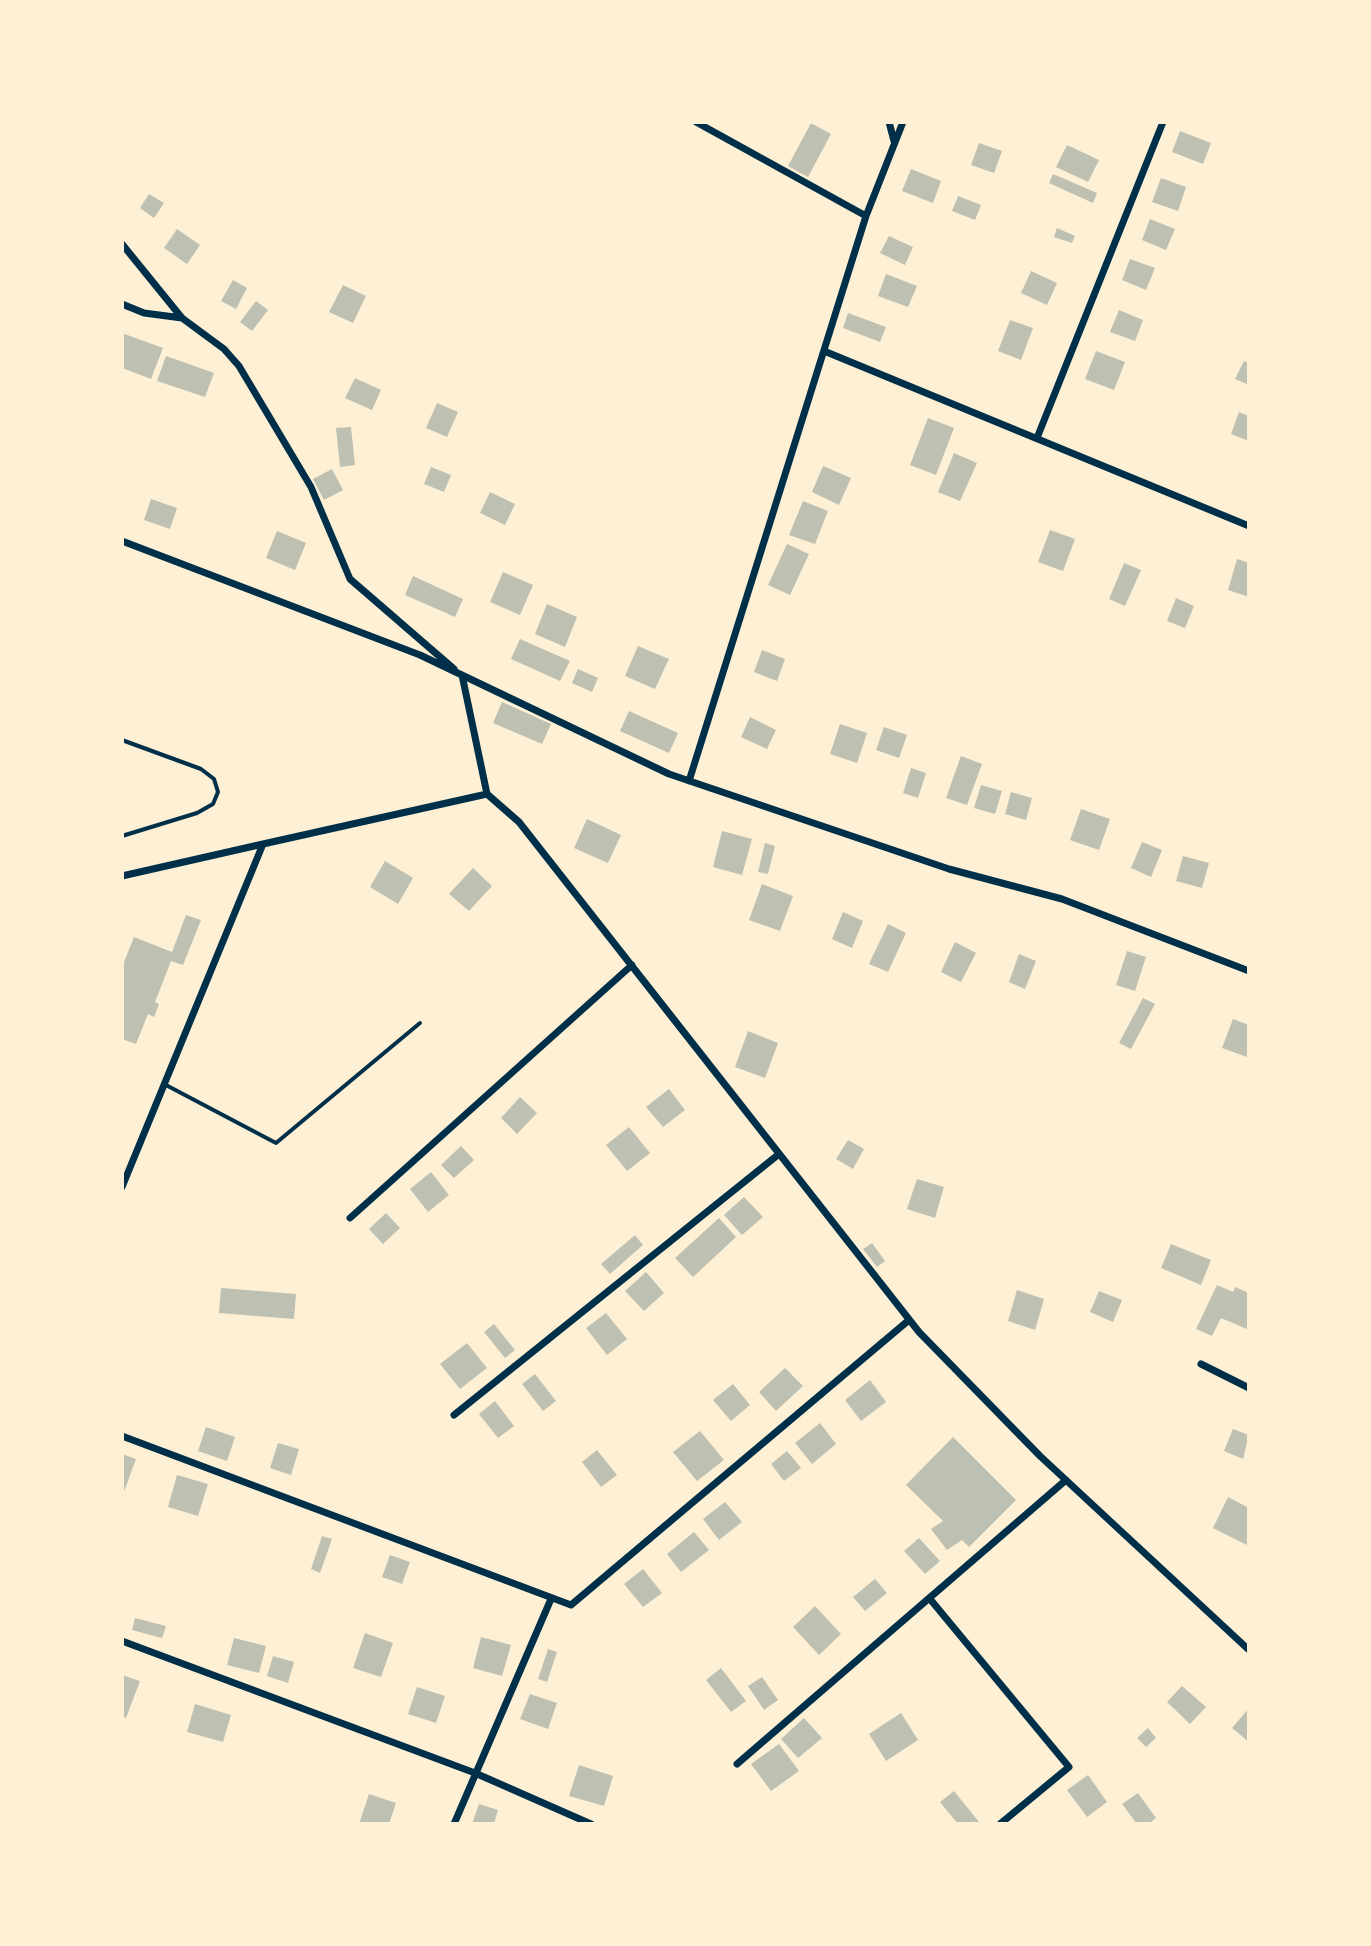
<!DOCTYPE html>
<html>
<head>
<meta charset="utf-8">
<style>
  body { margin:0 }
  #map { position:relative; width:1371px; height:1946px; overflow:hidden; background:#fdf0d5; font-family:Inter,sans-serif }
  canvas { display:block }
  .frame { position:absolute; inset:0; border:124px solid #fdf0d5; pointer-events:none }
</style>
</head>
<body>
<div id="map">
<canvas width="1371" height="1946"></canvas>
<div class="frame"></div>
</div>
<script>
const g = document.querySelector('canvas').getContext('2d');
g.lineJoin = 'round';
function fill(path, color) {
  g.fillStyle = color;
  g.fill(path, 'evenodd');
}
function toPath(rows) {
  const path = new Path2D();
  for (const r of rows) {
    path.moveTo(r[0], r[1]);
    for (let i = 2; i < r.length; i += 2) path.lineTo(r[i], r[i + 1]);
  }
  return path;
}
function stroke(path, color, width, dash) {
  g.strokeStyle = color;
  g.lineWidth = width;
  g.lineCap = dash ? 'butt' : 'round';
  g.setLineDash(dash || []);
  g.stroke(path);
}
fill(toPath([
  [811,123,831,134,808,177,788,166],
  [1180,131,1211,143,1203,164,1172,152],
  [979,143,1002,151,994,173,971,165],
  [1067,145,1099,160,1088,182,1056,167],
  [911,169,941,181,933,203,902,191],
  [1053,174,1097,193,1093,203,1049,183],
  [1161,178,1186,187,1178,211,1152,202],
  [149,194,164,203,154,218,140,208],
  [958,196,981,205,975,220,952,211],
  [1150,219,1175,229,1166,250,1142,240],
  [1057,228,1075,236,1072,243,1054,237],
  [177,229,200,245,187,264,164,248],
  [889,236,913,247,905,265,880,253],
  [1130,259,1155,268,1146,290,1122,280],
  [1031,271,1057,283,1047,305,1021,293],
  [886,274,917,286,908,307,878,296],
  [233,280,247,288,236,309,221,301],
  [343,285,366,296,353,323,329,312],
  [256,301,268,310,252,331,240,322],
  [1119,310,1143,320,1135,341,1110,332],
  [848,313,886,327,880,342,843,328],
  [1010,320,1033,328,1021,360,998,351],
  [122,333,163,348,151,379,122,368],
  [1096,351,1125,362,1114,390,1085,379],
  [166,356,214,373,205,397,157,381],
  [1244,361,1249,363,1249,385,1235,379],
  [355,378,381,390,372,410,345,398],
  [437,403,458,412,447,437,426,428],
  [1239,412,1249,416,1249,441,1231,434],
  [928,418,954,428,936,475,910,465],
  [351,427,355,465,340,467,336,428],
  [954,453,977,463,960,501,938,492],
  [823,466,851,478,839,505,812,492],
  [431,467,451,475,444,492,424,484],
  [332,469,343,490,324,500,313,479],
  [490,492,515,504,505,525,480,513],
  [151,499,177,508,170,529,144,520],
  [803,501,828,511,815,544,789,535],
  [1050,530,1075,539,1063,571,1038,562],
  [277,531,306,543,295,570,266,558],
  [787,544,809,554,790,595,768,585],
  [1237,559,1249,563,1249,597,1228,590],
  [1124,563,1141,570,1125,606,1109,599],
  [503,572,533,585,520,615,490,602],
  [413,576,463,599,455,617,405,595],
  [1176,598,1194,606,1185,628,1167,621],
  [547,604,577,617,565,647,535,634],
  [520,639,570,661,560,681,511,659],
  [638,646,669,659,655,689,625,676],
  [762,650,785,659,777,681,754,672],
  [578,669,598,678,592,692,572,683],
  [502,702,551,724,542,744,493,723],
  [629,711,678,733,669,753,620,731],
  [750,717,776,730,767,749,741,737],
  [840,724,867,733,857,763,830,754],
  [884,727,907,735,899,758,876,750],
  [961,756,982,764,967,805,946,798],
  [911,768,926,773,918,798,903,793],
  [981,785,1002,791,995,814,974,808],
  [1011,792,1032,798,1026,820,1005,814],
  [1081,809,1110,819,1099,850,1070,840],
  [587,819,621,835,608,863,574,848],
  [722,831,752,839,742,875,713,867],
  [1142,842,1162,850,1151,877,1131,868],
  [765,843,775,846,768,874,758,872],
  [1183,856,1209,863,1202,888,1176,881],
  [385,861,413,878,398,904,370,887],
  [473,868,492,886,469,911,449,894],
  [762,884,793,896,780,931,749,920],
  [843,912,863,921,852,948,832,939],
  [186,915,201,920,183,965,171,961,155,1002,159,1004,154,1017,148,1014,136,1044,122,1039,122,967,134,937,172,952],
  [888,924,906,933,888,972,869,964],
  [955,942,976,953,961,982,941,972],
  [1127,951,1146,957,1135,991,1116,985],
  [1019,954,1036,961,1025,989,1009,982],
  [1143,998,1155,1004,1131,1049,1119,1043],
  [1233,1019,1249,1025,1247,1057,1222,1048],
  [748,1031,778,1043,765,1078,735,1067],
  [669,1089,685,1110,663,1127,646,1107],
  [520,1097,537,1113,517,1134,501,1118],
  [629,1127,650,1153,627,1171,606,1145],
  [848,1140,864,1149,853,1169,836,1159],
  [461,1146,474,1160,454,1178,441,1165],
  [431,1172,449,1195,428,1212,410,1189],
  [917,1179,944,1187,935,1218,907,1209],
  [744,1197,763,1217,742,1235,724,1215],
  [386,1213,400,1228,383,1244,369,1229],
  [719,1218,736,1237,693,1277,675,1258],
  [635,1235,643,1245,610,1274,601,1264],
  [872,1243,885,1261,877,1267,863,1249],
  [1171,1244,1211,1260,1201,1285,1161,1268],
  [646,1272,664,1293,644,1311,625,1291],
  [1217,1285,1233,1292,1235,1287,1249,1293,1249,1330,1221,1318,1212,1336,1196,1329],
  [221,1288,296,1294,294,1319,219,1313],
  [1017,1290,1044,1299,1035,1330,1008,1321],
  [1099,1291,1122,1300,1113,1322,1090,1312],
  [606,1313,627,1339,607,1355,586,1328],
  [494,1324,515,1350,505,1358,484,1332],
  [467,1343,487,1368,460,1389,440,1364],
  [785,1368,803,1386,776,1411,759,1392],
  [535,1374,556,1401,543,1411,522,1384],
  [870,1380,886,1402,861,1421,845,1400],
  [733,1384,750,1405,731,1421,713,1400],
  [495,1401,514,1426,498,1438,479,1414],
  [820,1423,836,1444,812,1464,795,1443],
  [206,1427,235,1437,227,1461,198,1451],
  [1233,1429,1249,1435,1243,1459,1224,1451],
  [700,1431,724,1460,697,1481,673,1452],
  [953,1437,1016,1500,969,1547,962,1540,947,1550,931,1529,943,1521,906,1485],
  [278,1443,299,1449,291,1475,270,1468],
  [597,1450,617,1475,601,1487,582,1462],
  [787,1451,801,1468,784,1481,771,1464],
  [122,1454,136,1459,122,1497],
  [177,1475,208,1484,198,1516,168,1507],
  [1228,1497,1249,1508,1249,1546,1213,1528],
  [725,1502,742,1522,719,1540,703,1519],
  [694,1532,709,1550,681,1572,667,1554],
  [322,1536,332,1539,320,1573,311,1569],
  [919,1538,940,1561,925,1574,904,1551],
  [390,1555,410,1562,402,1584,382,1577],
  [643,1569,662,1593,643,1607,624,1584],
  [875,1579,887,1593,865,1611,853,1597],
  [815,1606,841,1634,819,1655,793,1627],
  [135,1618,166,1626,162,1638,132,1630],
  [365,1633,393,1643,381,1677,353,1668],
  [481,1637,511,1645,502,1676,473,1668],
  [234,1638,266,1646,259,1673,227,1665],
  [548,1649,557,1652,547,1682,538,1679],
  [273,1656,294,1662,288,1683,267,1676],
  [721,1668,746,1701,731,1712,706,1680],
  [122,1675,140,1681,126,1718,122,1717],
  [762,1677,778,1700,764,1710,748,1686],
  [1182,1686,1206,1707,1190,1724,1167,1702],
  [417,1687,445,1696,436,1723,408,1714],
  [530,1694,557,1703,548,1729,520,1719],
  [195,1704,231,1715,223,1742,187,1732],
  [1249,1708,1249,1742,1232,1728],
  [901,1713,918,1740,886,1761,869,1734],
  [804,1718,822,1738,798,1758,781,1739],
  [1148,1728,1156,1738,1146,1747,1137,1738],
  [779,1744,799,1771,771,1791,751,1764],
  [579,1765,613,1776,604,1806,569,1796],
  [1088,1775,1107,1802,1087,1817,1067,1790],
  [954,1791,979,1822,977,1824,958,1824,940,1802],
  [1138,1793,1156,1818,1148,1824,1137,1824,1122,1804],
  [369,1794,396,1803,389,1824,359,1824],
  [479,1804,498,1810,494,1824,472,1824]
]), '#bec0b2');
stroke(toPath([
  [122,740,201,769,214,779,218,792,213,804,197,813,122,836],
  [164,1084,276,1143,420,1023]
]), '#003049', 4);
stroke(toPath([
  [696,122,866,216],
  [889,122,894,141],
  [122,244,182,318,224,349,239,366,311,487,350,579,454,669],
  [122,304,144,313,182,318],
  [824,351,1249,526],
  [1037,438,1163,122],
  [122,541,420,655,669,774,949,869,1062,899,1249,971],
  [462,675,487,794,519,822,919,1332,1040,1456,1249,1650],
  [689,781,866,216,903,122],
  [122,876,263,844],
  [122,1187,263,844,487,794],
  [350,1218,632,965],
  [1201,1364,1249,1388],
  [454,1415,779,1154],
  [122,1436,571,1605,909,1320],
  [930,1599,1069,1767,1000,1824],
  [122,1641,475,1773,591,1824],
  [737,1764,1066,1480],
  [454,1824,551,1599]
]), '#003049', 7);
</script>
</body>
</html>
